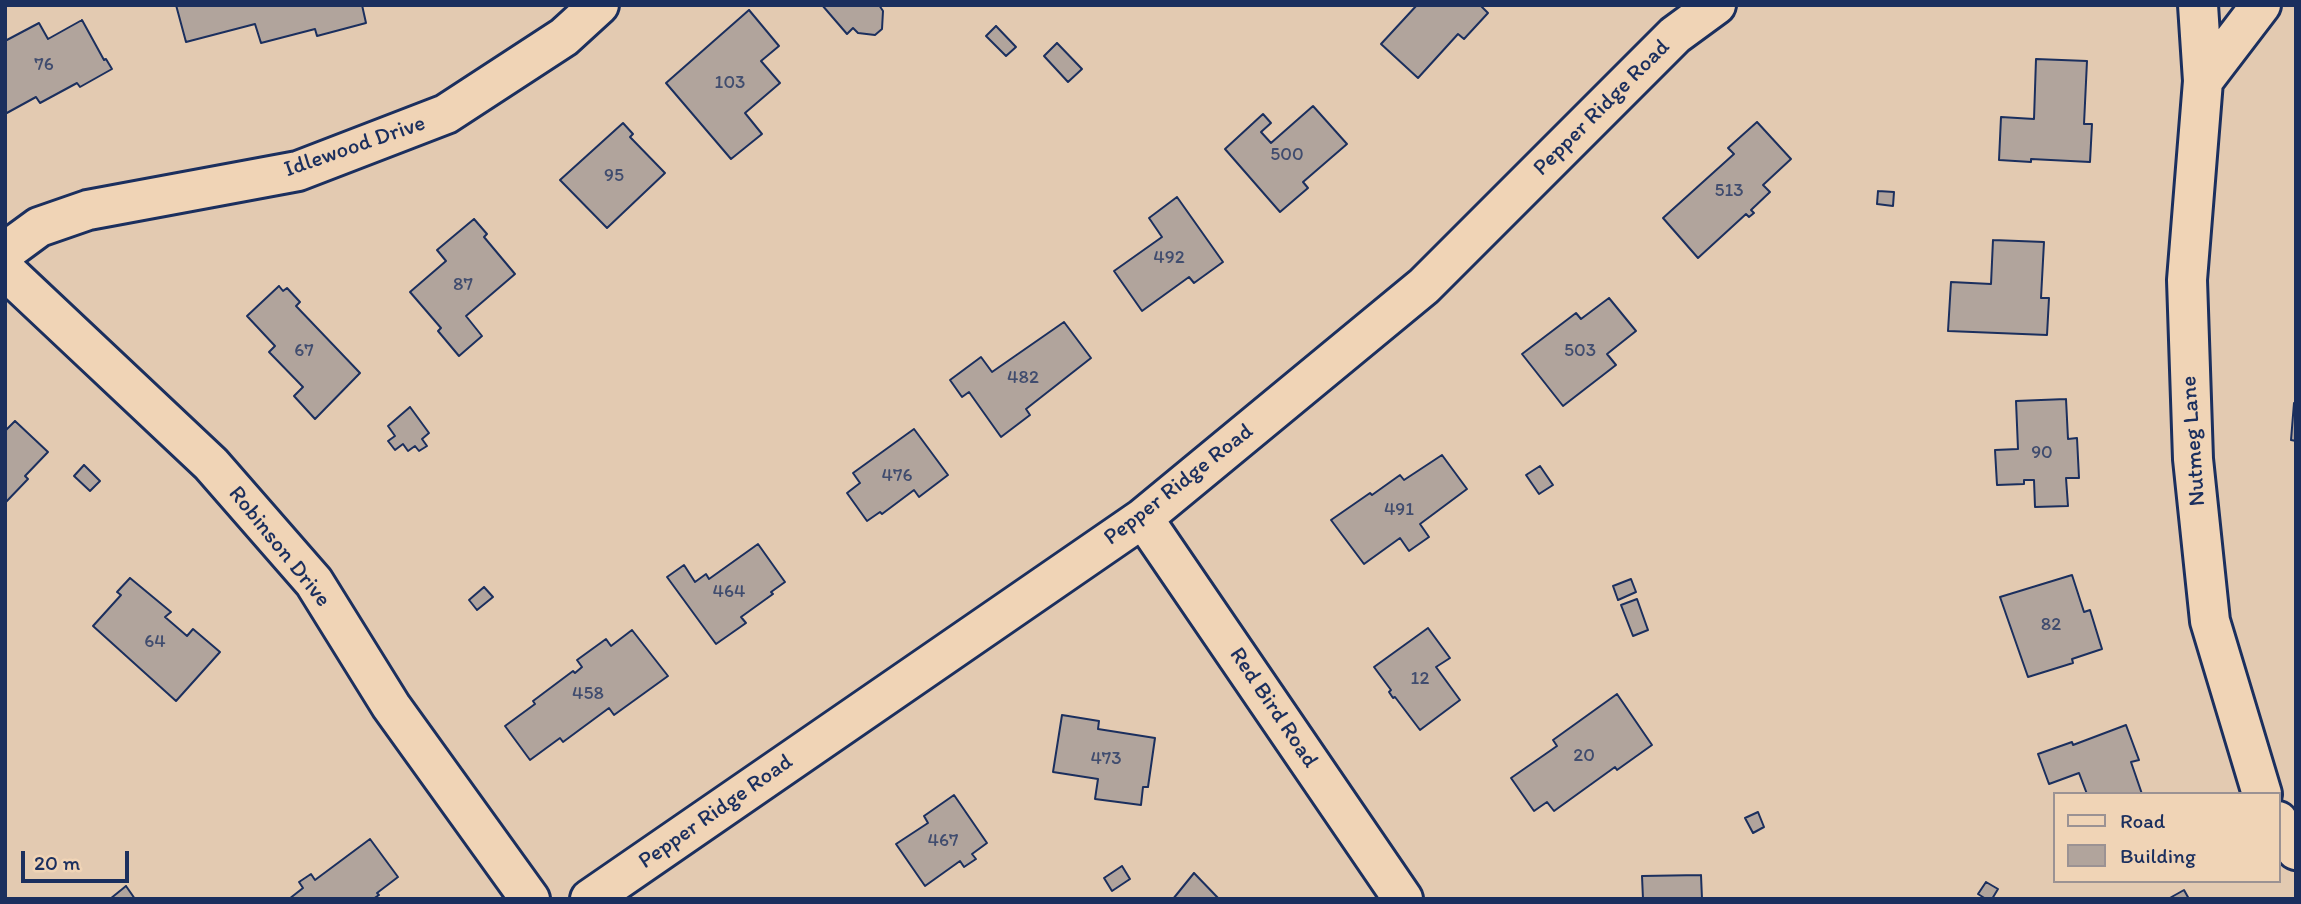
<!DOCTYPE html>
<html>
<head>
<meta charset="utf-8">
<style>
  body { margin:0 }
  #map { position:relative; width:2301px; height:904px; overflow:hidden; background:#e3cab1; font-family:Itim,sans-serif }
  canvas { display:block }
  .frame { position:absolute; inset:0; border:7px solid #1b2f5e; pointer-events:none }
  .legend { position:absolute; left:2053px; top:792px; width:228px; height:91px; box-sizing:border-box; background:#f0d4b6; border:2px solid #9b9293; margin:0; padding:9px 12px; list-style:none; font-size:21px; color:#1b2f5e }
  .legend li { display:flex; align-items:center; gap:14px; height:35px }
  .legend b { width:35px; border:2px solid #9b9293 }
  .scale { position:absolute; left:21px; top:851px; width:108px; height:32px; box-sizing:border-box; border:4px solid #1b2f5e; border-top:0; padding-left:9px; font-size:21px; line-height:24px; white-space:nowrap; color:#1b2f5e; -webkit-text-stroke:5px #f0d4b6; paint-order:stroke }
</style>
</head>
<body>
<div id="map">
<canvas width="2301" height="904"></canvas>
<div class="frame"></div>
<ul class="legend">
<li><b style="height:9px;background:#f0d4b6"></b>Road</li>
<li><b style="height:19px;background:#b1a49c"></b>Building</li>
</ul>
<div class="scale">20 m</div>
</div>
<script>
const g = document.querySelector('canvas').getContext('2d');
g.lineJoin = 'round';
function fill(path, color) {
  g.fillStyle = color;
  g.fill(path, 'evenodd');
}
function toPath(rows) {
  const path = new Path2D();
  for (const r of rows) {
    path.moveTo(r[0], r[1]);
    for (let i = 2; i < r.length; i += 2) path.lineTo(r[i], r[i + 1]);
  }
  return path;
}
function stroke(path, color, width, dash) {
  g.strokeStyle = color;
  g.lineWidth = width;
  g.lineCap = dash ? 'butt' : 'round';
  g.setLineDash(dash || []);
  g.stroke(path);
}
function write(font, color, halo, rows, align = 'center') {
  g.font = font + ' Itim,sans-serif';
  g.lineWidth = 7;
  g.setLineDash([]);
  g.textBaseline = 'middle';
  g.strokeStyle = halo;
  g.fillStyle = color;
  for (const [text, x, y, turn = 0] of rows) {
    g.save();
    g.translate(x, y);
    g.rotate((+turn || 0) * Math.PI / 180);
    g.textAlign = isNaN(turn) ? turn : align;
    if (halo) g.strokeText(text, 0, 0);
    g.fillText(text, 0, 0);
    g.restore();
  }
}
const building = toPath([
  [176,5,362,5,366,23,317,36,315,29,261,43,255,24,186,42,176,5],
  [822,5,879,5,883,11,882,29,875,35,858,33,853,28,847,34,822,5],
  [1417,5,1480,5,1488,13,1464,39,1458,34,1418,78,1381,44,1417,5],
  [749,10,779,46,761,61,780,83,745,113,762,134,731,159,666,83,749,10],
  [82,20,104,60,106,59,112,69,80,87,77,83,40,103,36,97,5,114,5,41,39,23,48,39,82,20],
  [996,26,1016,47,1006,56,986,36,996,26],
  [1057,43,1082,69,1068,82,1044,56,1057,43],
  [2036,59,2087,61,2084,124,2092,124,2090,162,2031,159,2031,162,1999,160,2001,117,2034,119,2036,59],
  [1313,106,1347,144,1303,182,1308,188,1280,212,1225,149,1263,114,1271,123,1261,132,1271,143,1313,106],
  [1757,122,1791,159,1763,185,1770,192,1751,210,1754,213,1749,217,1746,214,1698,258,1663,218,1734,154,1728,148,1757,122],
  [623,123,633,134,630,137,665,173,607,228,560,180,623,123],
  [1878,191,1894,192,1893,206,1877,204,1878,191],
  [1177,197,1223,262,1194,283,1189,277,1142,311,1114,271,1162,237,1149,218,1177,197],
  [474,219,487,234,484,237,515,274,466,316,482,336,459,356,438,331,441,328,410,292,446,261,437,250,474,219],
  [1993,240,2044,242,2041,298,2049,298,2047,335,1948,331,1951,282,1991,284,1993,240],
  [279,286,283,291,287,288,300,302,296,306,360,373,315,419,294,396,303,387,269,352,275,346,247,316,279,286],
  [1609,298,1636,331,1607,354,1616,365,1563,406,1522,354,1576,313,1581,319,1609,298],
  [1064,322,1091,358,1026,409,1030,415,1001,437,969,392,962,397,950,380,981,357,992,372,1064,322],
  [2066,399,2068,439,2077,438,2079,478,2066,478,2068,506,2035,507,2034,480,2024,480,2024,484,1997,485,1995,450,2018,449,2016,401,2066,399],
  [2294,403,2296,403,2296,441,2291,440,2294,403],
  [410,407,429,433,422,439,427,446,419,451,415,446,408,451,403,444,395,450,388,441,395,436,388,426,410,407],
  [15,421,48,452,25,476,28,479,5,503,5,431,15,421],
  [914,429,948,475,919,497,914,490,882,514,880,512,867,521,847,493,860,483,853,473,914,429],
  [1442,455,1467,489,1420,524,1429,537,1409,551,1400,538,1364,564,1331,520,1370,493,1372,495,1400,475,1404,480,1442,455],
  [84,465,100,481,90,491,74,476,84,465],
  [1540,466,1553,485,1539,494,1526,475,1540,466],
  [758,544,785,582,771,592,773,594,741,617,746,623,716,644,667,577,684,565,695,582,706,574,709,579,758,544],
  [2072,575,2084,612,2090,610,2102,649,2072,659,2073,663,2028,677,2000,597,2072,575],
  [130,578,171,612,165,617,187,636,193,629,220,652,176,701,93,626,121,595,117,592,130,578],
  [1631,579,1636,592,1618,600,1613,586,1631,579],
  [484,587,493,597,477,610,469,600,484,587],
  [1637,599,1648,630,1633,636,1621,605,1637,599],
  [1428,628,1450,658,1436,667,1460,700,1420,730,1395,697,1393,698,1389,692,1391,690,1374,667,1428,628],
  [632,630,668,676,614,715,609,708,563,742,560,738,530,760,505,726,535,704,533,701,573,671,575,673,582,667,577,660,606,639,611,646,632,630],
  [1617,694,1652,745,1617,770,1615,767,1554,811,1547,802,1534,811,1511,778,1557,746,1553,740,1617,694],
  [1062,715,1099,721,1098,729,1155,738,1148,787,1143,787,1141,805,1095,799,1098,779,1053,772,1062,715],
  [2126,725,2139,760,2131,762,2142,794,2087,794,2079,773,2049,784,2038,754,2072,742,2073,745,2126,725],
  [954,795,987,843,972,854,976,859,964,867,960,861,925,886,896,844,928,823,924,816,954,795],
  [1758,812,1764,827,1753,833,1745,818,1758,812],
  [370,839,398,877,377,893,379,895,373,899,289,899,303,888,299,882,311,874,315,880,370,839],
  [1122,866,1130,879,1112,891,1104,878,1122,866],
  [1194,873,1219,899,1173,899,1194,873],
  [1701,875,1702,899,1643,899,1642,876,1701,875],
  [1986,882,1998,889,1992,899,1986,899,1978,894,1986,882],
  [126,886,135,899,110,899,126,886],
  [2184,890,2189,899,2168,899,2184,890]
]);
fill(building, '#b1a49c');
stroke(building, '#1b2f5e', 2);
const minor = toPath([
  [2198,5,2203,81,2187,280,2193,459,2210,621,2262,794],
  [2203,81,2261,5],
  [5,252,39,227,88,210,298,171,446,114,564,37,599,5],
  [5,270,211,464,314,582,391,706,530,899],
  [1143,518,1403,899],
  [2278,821,2296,850],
  [590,899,1143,518,1424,286,1675,35,1716,5]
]);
stroke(minor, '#1b2f5e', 44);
stroke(minor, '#f0d4b6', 38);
write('19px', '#404c6e', null, [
  ["76",44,65],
  ["103",730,83],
  ["500",1287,155],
  ["95",614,176],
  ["513",1729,191],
  ["492",1169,258],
  ["87",463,285],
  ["67",304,351],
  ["503",1580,351],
  ["482",1023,378],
  ["90",2042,453],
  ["476",897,476],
  ["491",1399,510],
  ["464",729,592],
  ["82",2051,625],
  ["64",155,642],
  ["12",1420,679],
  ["458",588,694],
  ["20",1584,756],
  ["473",1106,759],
  ["467",943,841]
]);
write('23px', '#1b2f5e', '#f0d4b6', [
  ["Pepper Ridge Road",1602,108,-45],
  ["Idlewood Drive",355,147,-19],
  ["Nutmeg Lane",2194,441,-94],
  ["Pepper Ridge Road",1179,485,-38],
  ["Robinson Drive",279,547,51],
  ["Red Bird Road",1273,708,56],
  ["Pepper Ridge Road",716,812,-35]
]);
</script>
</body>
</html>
